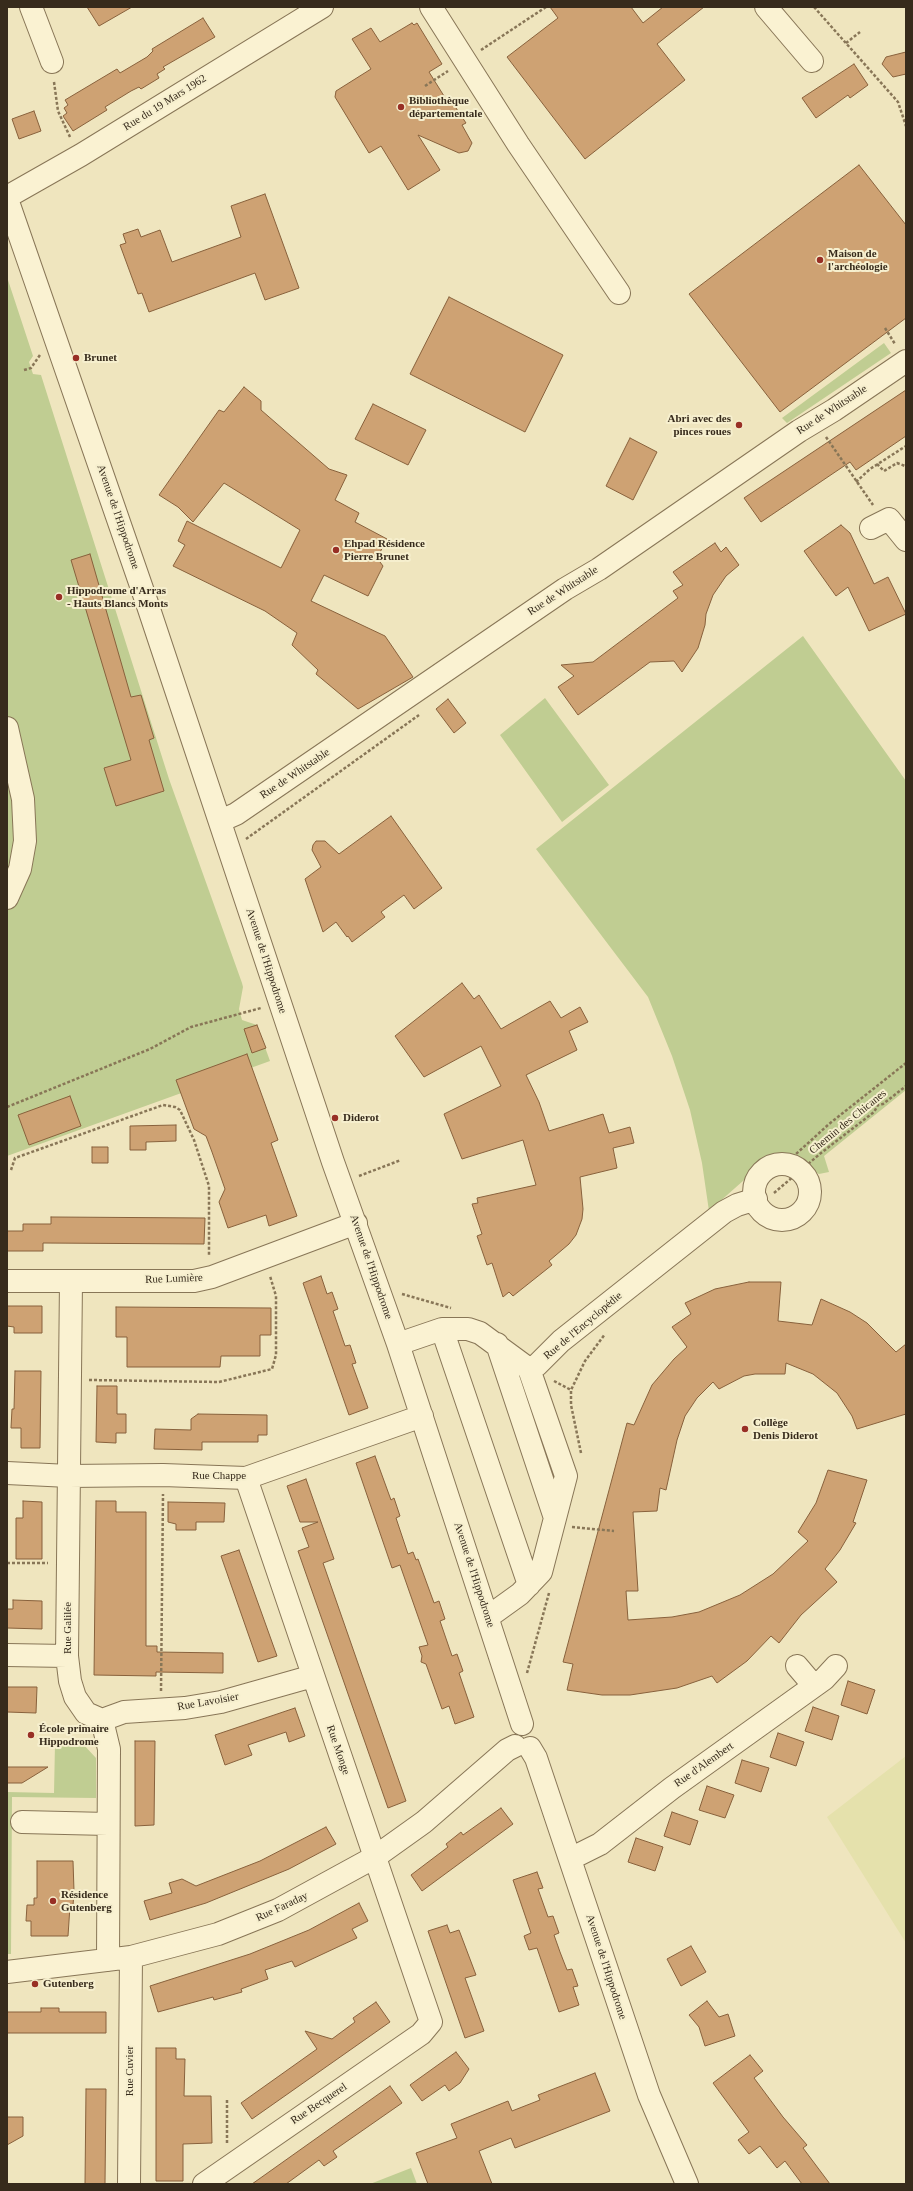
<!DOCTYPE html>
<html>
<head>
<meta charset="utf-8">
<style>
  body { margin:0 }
  #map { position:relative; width:913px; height:2191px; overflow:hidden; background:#efe5be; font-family:"Times New Roman",serif }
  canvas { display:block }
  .frame { position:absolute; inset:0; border:8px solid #372b1c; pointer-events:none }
</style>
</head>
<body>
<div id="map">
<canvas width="913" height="2191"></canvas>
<div class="frame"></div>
</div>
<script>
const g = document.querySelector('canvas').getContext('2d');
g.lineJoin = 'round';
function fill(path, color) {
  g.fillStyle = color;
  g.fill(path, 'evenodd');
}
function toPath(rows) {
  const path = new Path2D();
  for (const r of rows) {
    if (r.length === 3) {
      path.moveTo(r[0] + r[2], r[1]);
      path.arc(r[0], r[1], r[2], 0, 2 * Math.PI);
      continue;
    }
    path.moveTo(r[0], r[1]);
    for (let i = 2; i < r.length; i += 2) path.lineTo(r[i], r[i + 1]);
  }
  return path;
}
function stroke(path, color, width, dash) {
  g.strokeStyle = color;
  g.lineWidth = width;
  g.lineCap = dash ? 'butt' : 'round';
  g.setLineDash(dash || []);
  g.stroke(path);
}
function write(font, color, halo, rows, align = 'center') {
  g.font = font + ' "Times New Roman",serif';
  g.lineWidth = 4;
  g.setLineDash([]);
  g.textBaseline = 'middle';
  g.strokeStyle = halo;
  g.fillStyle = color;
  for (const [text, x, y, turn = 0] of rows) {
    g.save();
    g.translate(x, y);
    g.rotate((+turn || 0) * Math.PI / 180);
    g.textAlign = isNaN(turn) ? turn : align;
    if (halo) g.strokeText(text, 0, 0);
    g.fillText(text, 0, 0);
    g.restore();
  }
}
fill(toPath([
  [906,1756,906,1943,827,1817]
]), '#e5e1ac');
fill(toPath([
  [7,277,33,356,29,362,33,374,41,375,169,779,242,983,243,987,239,1009,242,1020,257,1025,270,1061,7,1156],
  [884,343,891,353,787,423,782,418],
  [803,636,906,781,906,1090,824,1156,829,1172,819,1174,795,1161,769,1158,709,1211,702,1163,690,1110,672,1056,648,997,536,849],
  [545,698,609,785,562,822,500,735],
  [55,1744,83,1744,96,1758,96,1798,12,1797,11,1954,7,1954,7,1792,54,1793],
  [411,2168,417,2184,370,2184]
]), '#c0cd92');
const building = toPath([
  [87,7,132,7,99,26,87,7],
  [550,7,631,7,643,23,663,7,704,7,657,44,685,80,585,159,507,57,558,18,550,7],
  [203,18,215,37,163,67,165,69,157,74,159,78,141,89,139,87,131,91,105,107,107,110,73,131,63,116,67,113,64,108,68,105,65,100,117,69,120,73,147,57,153,51,152,49,203,18],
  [412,23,414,25,417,23,442,64,429,72,449,104,452,102,466,123,462,125,472,143,468,151,459,153,418,135,440,170,408,190,381,146,369,153,335,97,336,91,371,69,352,39,371,28,380,42,412,23],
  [906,52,906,74,893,77,882,64,886,57,906,52],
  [854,64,868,85,850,98,848,95,816,118,802,98,854,64],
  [34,111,41,131,19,139,12,119,34,111],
  [859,165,906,225,906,318,780,412,689,294,859,165],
  [265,194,299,288,265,300,255,273,149,312,142,293,138,294,120,245,126,243,123,234,138,229,141,237,160,230,172,262,241,237,231,206,265,194],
  [449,297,563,355,525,432,410,374,449,297],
  [244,387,261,401,261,410,329,469,347,475,335,500,359,513,355,522,387,539,377,558,383,566,368,596,324,575,311,601,385,636,413,677,358,709,316,674,318,670,292,645,297,633,265,611,173,566,185,545,178,541,187,521,281,568,300,530,224,483,193,522,178,507,159,495,219,410,224,412,244,387],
  [906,390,906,436,856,470,850,462,761,522,744,498,906,390],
  [373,404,426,430,408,465,355,439,373,404],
  [630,438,657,452,633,500,606,486,630,438],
  [841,525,850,533,874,584,888,577,906,614,869,631,848,587,836,596,804,551,841,525],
  [715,543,721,552,726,547,739,565,726,576,713,595,706,614,705,625,698,648,682,672,674,661,650,662,578,715,558,687,574,676,561,665,593,662,678,598,673,591,683,585,673,572,715,543],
  [90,554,131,697,141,695,154,738,149,740,164,791,116,806,104,768,131,760,71,560,90,554],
  [448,699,466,723,454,733,436,709,448,699],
  [391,816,442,888,414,909,404,895,381,912,385,917,352,942,348,936,347,937,336,922,323,932,305,879,321,867,312,850,313,845,316,841,325,841,339,854,391,816],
  [462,983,474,999,479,995,501,1029,550,1001,561,1018,580,1007,588,1022,569,1031,577,1050,526,1075,539,1102,549,1131,603,1114,609,1133,630,1127,634,1143,613,1148,617,1168,580,1177,583,1209,582,1219,576,1235,569,1244,549,1261,552,1265,513,1296,509,1292,503,1297,492,1263,487,1265,477,1236,482,1234,472,1204,478,1203,477,1198,536,1185,523,1140,462,1159,444,1114,501,1086,481,1046,424,1077,395,1036,462,983],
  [257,1025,266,1048,252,1053,244,1029,257,1025],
  [247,1054,278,1140,271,1143,297,1216,269,1226,266,1215,228,1228,219,1202,225,1189,212,1152,206,1136,194,1129,176,1080,247,1054],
  [70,1096,81,1126,29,1145,18,1115,70,1096],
  [176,1125,176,1141,146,1142,146,1150,130,1150,130,1126,176,1125],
  [92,1147,108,1147,108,1163,92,1163,92,1147],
  [51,1217,205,1218,204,1244,43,1243,43,1251,7,1251,7,1231,23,1231,23,1224,51,1224,51,1217],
  [321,1276,327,1294,332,1292,338,1309,333,1311,345,1346,350,1345,356,1363,352,1364,368,1408,349,1415,303,1283,321,1276],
  [749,1282,781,1282,778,1321,812,1325,821,1299,850,1312,867,1323,896,1352,906,1344,906,1414,857,1429,852,1416,837,1393,813,1374,786,1363,785,1374,755,1374,744,1376,719,1389,713,1382,697,1398,685,1416,677,1440,666,1490,660,1488,657,1511,633,1512,638,1591,626,1591,628,1620,672,1617,699,1612,740,1595,773,1574,808,1541,798,1532,816,1503,828,1470,867,1480,853,1522,856,1523,840,1550,825,1569,837,1582,801,1615,779,1643,771,1636,747,1661,717,1683,712,1676,677,1688,630,1695,602,1695,567,1690,573,1664,563,1662,627,1423,634,1425,652,1385,674,1359,687,1347,672,1327,691,1314,685,1303,715,1289,749,1282],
  [7,1306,42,1306,42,1333,14,1333,14,1327,7,1326,7,1306],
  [116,1307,271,1308,271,1335,260,1335,260,1356,221,1356,220,1367,127,1367,127,1337,116,1337,116,1307],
  [15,1371,41,1371,40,1448,21,1448,21,1428,11,1428,12,1409,14,1409,15,1371],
  [97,1386,117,1386,117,1414,126,1414,126,1433,116,1433,116,1443,96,1442,97,1386],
  [198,1414,267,1415,267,1435,258,1435,258,1442,202,1442,202,1450,154,1449,155,1429,191,1430,191,1419,198,1414],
  [375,1456,391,1500,394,1498,400,1516,396,1518,408,1554,413,1552,416,1560,418,1559,434,1603,439,1601,445,1619,440,1621,452,1656,457,1654,463,1671,459,1673,474,1717,455,1724,449,1706,442,1709,426,1664,421,1662,422,1656,419,1647,428,1645,400,1565,392,1568,356,1463,375,1456],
  [306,1479,334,1559,323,1563,406,1801,388,1808,298,1551,309,1547,302,1528,318,1522,300,1522,287,1486,306,1479],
  [23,1501,42,1502,42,1559,16,1559,16,1518,23,1518,23,1501],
  [96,1501,116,1501,116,1512,146,1512,146,1646,157,1646,157,1652,223,1653,223,1673,156,1672,156,1676,94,1675,96,1501],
  [168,1502,225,1503,224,1522,196,1522,196,1530,176,1530,176,1524,168,1522,168,1502],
  [239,1550,277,1656,258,1662,221,1556,239,1550],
  [13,1600,42,1601,42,1629,7,1628,7,1609,13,1609,13,1600],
  [848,1681,875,1690,867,1714,841,1705,848,1681],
  [7,1687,37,1687,36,1713,7,1712,7,1687],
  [813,1707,839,1716,832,1740,805,1731,813,1707],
  [295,1708,305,1736,289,1742,286,1732,248,1745,252,1755,225,1765,215,1735,295,1708],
  [778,1733,804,1742,796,1766,770,1757,778,1733],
  [135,1741,155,1741,154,1825,135,1826,135,1741],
  [742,1760,769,1768,761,1792,735,1783,742,1760],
  [7,1767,48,1767,22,1783,7,1783,7,1767],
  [707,1786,734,1795,725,1818,699,1810,707,1786],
  [501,1808,513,1824,422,1891,411,1875,448,1847,446,1844,461,1832,463,1835,501,1808],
  [672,1812,698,1821,690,1845,664,1836,672,1812],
  [326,1827,336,1844,289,1869,206,1903,150,1920,144,1901,172,1893,169,1883,182,1879,196,1886,260,1861,326,1827],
  [636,1838,663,1847,655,1871,628,1862,636,1838],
  [37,1861,73,1861,74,1891,73,1906,70,1906,68,1936,31,1936,31,1921,26,1921,27,1905,34,1905,34,1898,37,1898,37,1861],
  [537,1872,543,1888,538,1889,548,1917,553,1916,559,1933,554,1935,560,1952,567,1970,572,1969,578,1986,573,1987,579,2005,559,2012,537,1948,529,1950,524,1936,531,1933,513,1880,537,1872],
  [359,1903,368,1921,352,1929,357,1938,295,1967,292,1961,265,1970,268,1979,241,1989,242,1992,214,2000,213,1997,158,2012,150,1986,250,1954,309,1930,359,1903],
  [447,1925,450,1933,459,1930,476,1975,465,1978,484,2031,465,2038,428,1931,447,1925],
  [691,1946,706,1972,681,1986,667,1959,691,1946],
  [707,2001,719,2017,728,2014,735,2036,705,2046,699,2027,689,2015,707,2001],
  [376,2002,390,2022,252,2119,241,2103,317,2049,305,2031,332,2039,355,2022,353,2018,376,2002],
  [41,2008,59,2008,59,2012,106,2012,106,2033,7,2033,7,2012,41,2012,41,2008],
  [156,2048,176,2048,176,2059,185,2059,184,2096,211,2096,212,2143,183,2144,183,2181,156,2181,156,2048],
  [456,2052,469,2069,460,2083,449,2091,445,2085,422,2101,410,2085,456,2052],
  [750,2055,763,2071,754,2078,783,2117,807,2145,803,2148,830,2184,802,2184,785,2161,777,2168,760,2146,749,2154,738,2140,749,2132,713,2083,750,2055],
  [595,2073,610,2111,515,2148,511,2138,479,2151,492,2184,428,2184,416,2153,457,2138,451,2124,508,2101,512,2111,540,2100,538,2095,595,2073],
  [390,2086,402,2103,333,2151,337,2157,324,2166,319,2160,286,2184,252,2184,390,2086],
  [86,2089,106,2089,105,2184,85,2184,86,2089],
  [7,2117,23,2117,23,2136,7,2145,7,2117]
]);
fill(building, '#cea273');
stroke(building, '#88613c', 1);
const minor = toPath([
  [31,7,52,62],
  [431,7,518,144,619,293],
  [766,7,812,61],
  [7,197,81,155,322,7],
  [7,199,147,603,333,1162,398,1344,522,1724],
  [871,528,889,519,906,540],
  [7,728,23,799,25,841,20,869,7,898],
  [220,821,236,814,565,589,599,569,799,431,834,410,906,361],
  [782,1192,28],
  [7,1281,194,1281,212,1277,356,1223],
  [71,1281,67,1656,70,1681,75,1697,86,1713,102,1720],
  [442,1329,529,1585],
  [398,1344,442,1329,468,1329,480,1333,529,1369,537,1365,561,1341,724,1212,737,1205,756,1199],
  [497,1344,555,1518],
  [7,1473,69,1476,163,1475,246,1478,422,1416],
  [488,1617,520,1594,541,1572,566,1476,529,1369],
  [7,1655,67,1656],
  [797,1666,814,1686],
  [102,1720,109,1749,108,1960],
  [102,1720,124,1712,185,1708,221,1702,313,1676],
  [530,1748,536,1758,649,2095,687,2184],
  [22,1822,108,1824],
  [570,1859,600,1844,672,1788,824,1679,836,1666],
  [7,1972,131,1957,218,1934,278,1910,375,1857,424,1822,507,1750,515,1746],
  [129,2184,131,1957],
  [204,2184,421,2034,431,2022,246,1478]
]);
stroke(minor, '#887657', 24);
stroke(toPath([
  [814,7,898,102,906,126],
  [846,43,860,32],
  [481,50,546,7],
  [54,82,58,111,70,137],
  [425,86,448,71],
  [885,328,895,344],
  [24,370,31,368,40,355],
  [826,437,873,505],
  [877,464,884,471,897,463,905,466],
  [856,482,870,469,906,446],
  [246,839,419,715],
  [7,1107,150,1049,191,1027,261,1008],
  [785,1164,829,1124,906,1063],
  [11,1170,15,1158,163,1105,175,1107,180,1110,194,1140,209,1186,209,1256],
  [359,1176,401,1160],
  [774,1193,821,1153,874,1112,878,1105,883,1104,906,1086],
  [402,1294,451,1308],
  [89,1380,219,1382,272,1369,276,1355,276,1296,270,1276],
  [554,1381,571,1390],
  [581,1453,571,1405,571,1390,585,1361,605,1334],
  [572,1527,614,1531],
  [7,1563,48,1563],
  [527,1673,549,1593],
  [161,1691,163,1494],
  [227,2143,227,2098]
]), '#887657', 2.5, [3, 2]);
stroke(minor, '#faf2d2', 22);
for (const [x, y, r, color] of [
  [401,107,4,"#982f25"],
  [820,260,4,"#982f25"],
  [76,358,4,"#982f25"],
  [739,425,4,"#982f25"],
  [336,550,4,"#982f25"],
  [59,597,4,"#982f25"],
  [335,1118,4,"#982f25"],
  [745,1429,4,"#982f25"],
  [31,1735,4,"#982f25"],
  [53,1901,4,"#982f25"],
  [35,1984,4,"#982f25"]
]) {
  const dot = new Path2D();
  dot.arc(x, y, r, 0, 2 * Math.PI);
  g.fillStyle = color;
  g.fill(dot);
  stroke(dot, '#f6efce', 1.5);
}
write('bold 11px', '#372b1c', '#f6efce', [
  ["Bibliothèque",409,101],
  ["départementale",409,114],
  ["Maison de",828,254],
  ["l'archéologie",828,267],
  ["Brunet",84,358],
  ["Abri avec des",731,419,"right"],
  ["pinces roues",731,432,"right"],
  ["Ehpad Résidence",344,544],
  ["Pierre Brunet",344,557],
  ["Hippodrome d'Arras",67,591],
  ["- Hauts Blancs Monts",67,604],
  ["Diderot",343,1118],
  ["Collège",753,1423],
  ["Denis Diderot",753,1436],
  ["École primaire",39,1729],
  ["Hippodrome",39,1742],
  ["Résidence",61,1895],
  ["Gutenberg",61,1908],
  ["Gutenberg",43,1984]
], 'left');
write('11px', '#372b1c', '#f6efce', [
  ["Rue du 19 Mars 1962",165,103,-32],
  ["Rue de Whitstable",832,410,-33],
  ["Avenue de l'Hippodrome",118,517,71],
  ["Rue de Whitstable",563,591,-33],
  ["Rue de Whitstable",295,774,-34],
  ["Avenue de l'Hippodrome",266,961,72],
  ["Chemin des Chicanes",848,1122,-39],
  ["Avenue de l'Hippodrome",371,1267,71],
  ["Rue Lumière",174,1279,-2],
  ["Rue de l'Encyclopédie",583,1326,-40],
  ["Rue Chappe",219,1476],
  ["Avenue de l'Hippodrome",474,1575,72],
  ["Rue Galilée",68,1628,-90],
  ["Rue Lavoisier",208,1702,-10],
  ["Rue Monge",338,1750,71],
  ["Rue d'Alembert",704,1765,-35],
  ["Rue Faraday",282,1907,-25],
  ["Avenue de l'Hippodrome",606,1967,72],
  ["Rue Cuvier",130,2071,-90],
  ["Rue Becquerel",319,2104,-34]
]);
</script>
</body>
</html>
